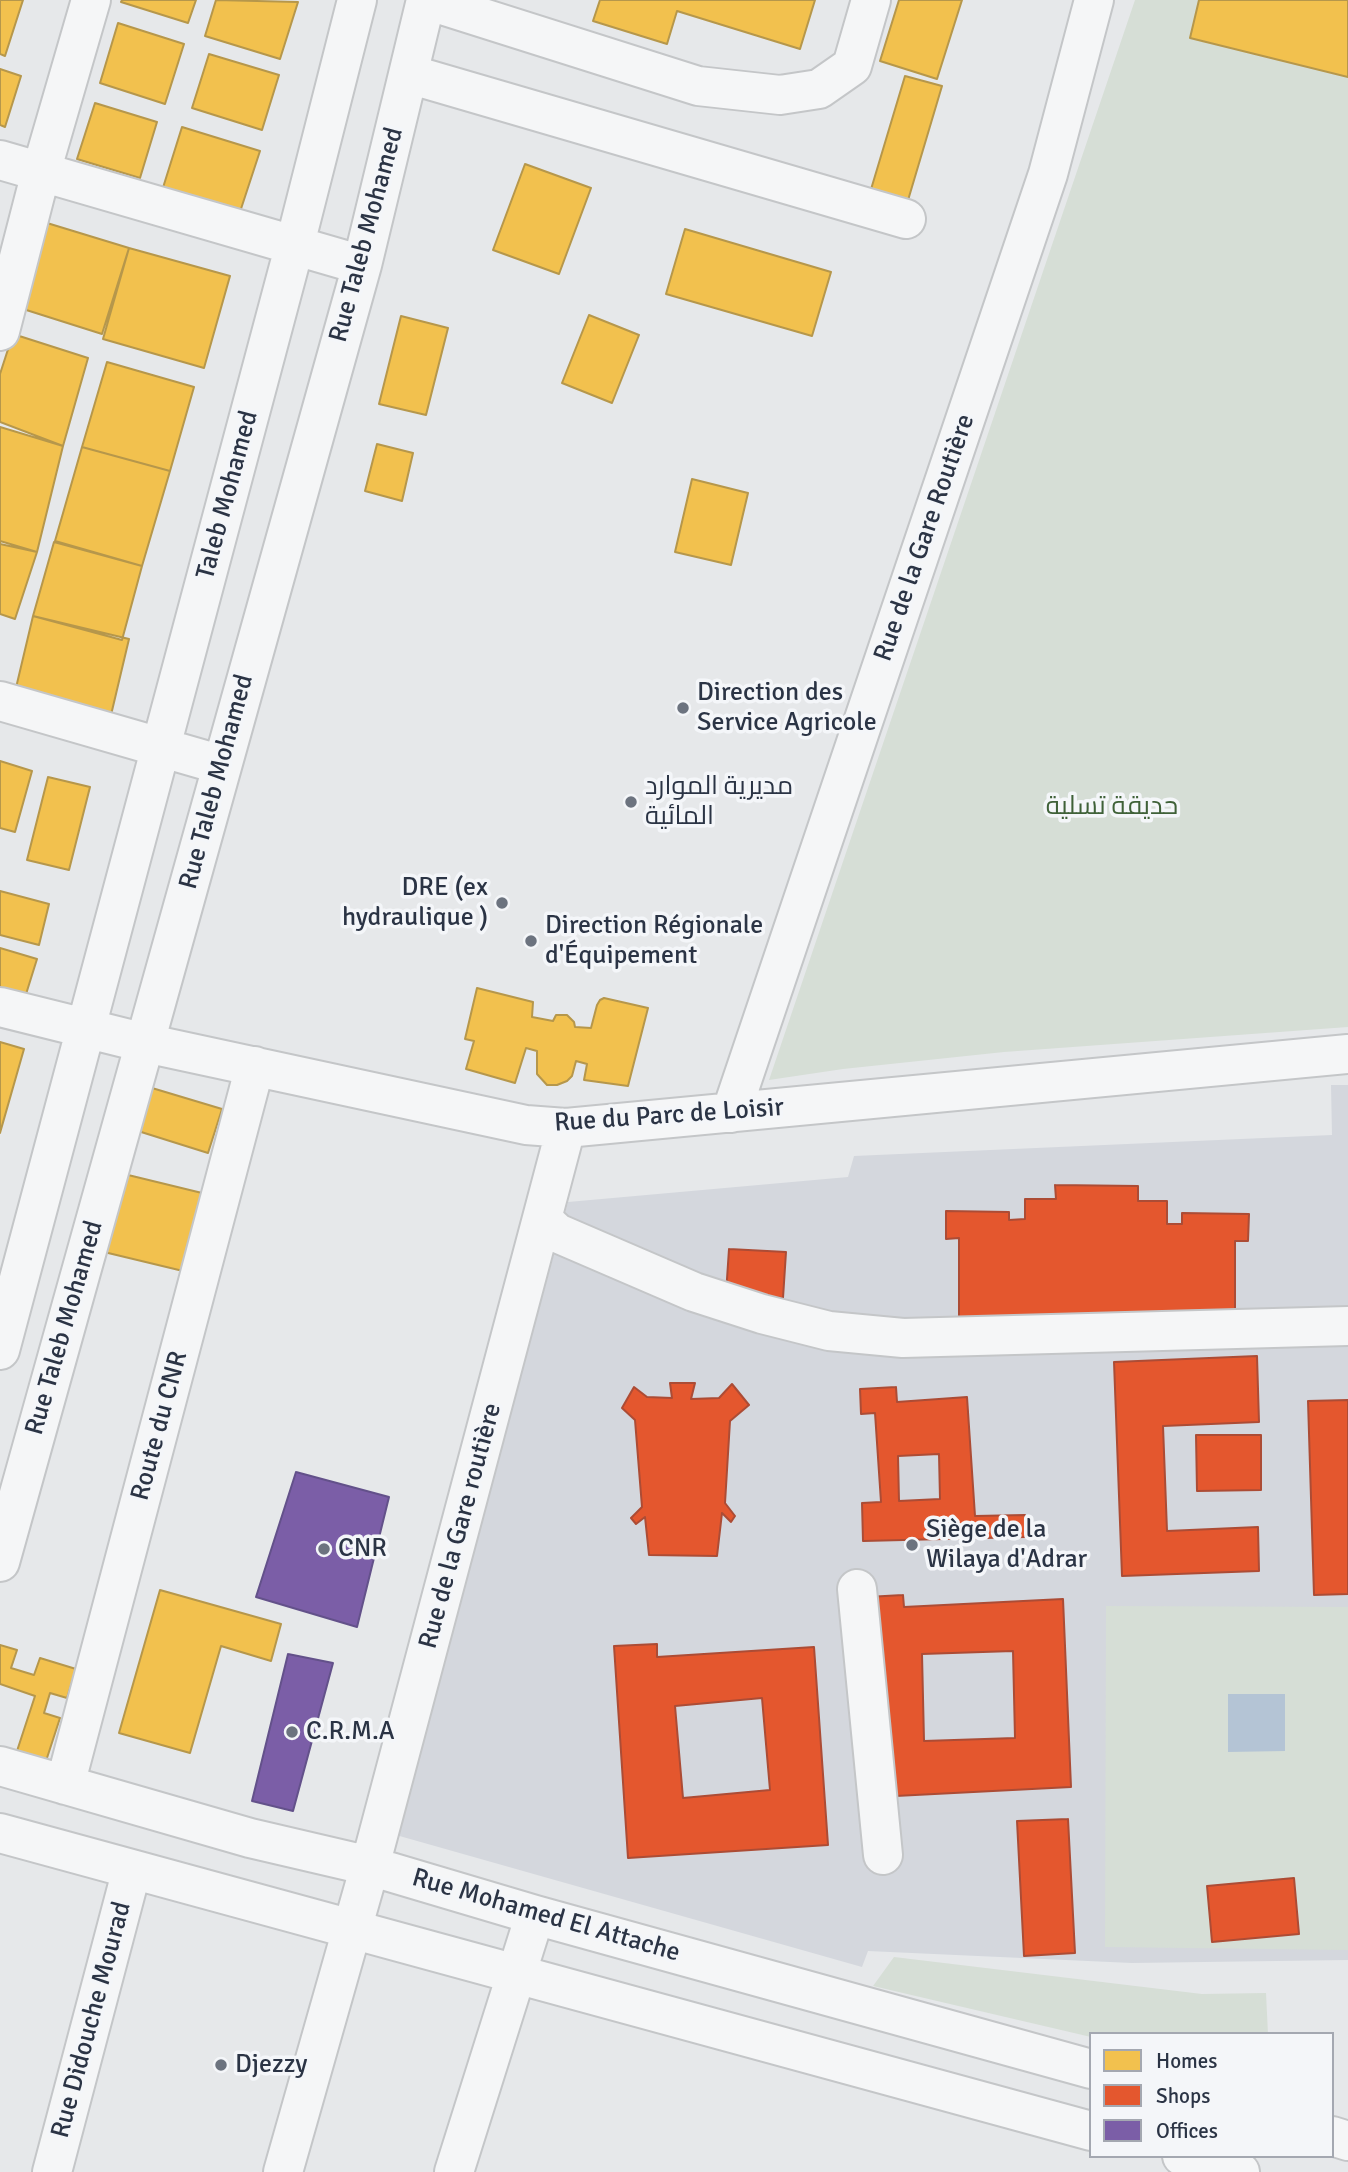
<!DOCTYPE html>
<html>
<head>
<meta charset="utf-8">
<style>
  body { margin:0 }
  #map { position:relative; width:1348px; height:2172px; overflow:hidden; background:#e6e8ea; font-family:Signika,sans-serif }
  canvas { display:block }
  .legend { position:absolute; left:1089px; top:2032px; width:245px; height:126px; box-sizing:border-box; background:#f4f6f9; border:2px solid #a4a8b1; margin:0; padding:9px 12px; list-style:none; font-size:21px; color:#2b3445 }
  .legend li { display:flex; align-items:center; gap:14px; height:35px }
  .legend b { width:35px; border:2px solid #a4a8b1 }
</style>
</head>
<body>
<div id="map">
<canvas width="1348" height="2172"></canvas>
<ul class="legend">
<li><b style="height:19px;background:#f2c14e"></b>Homes</li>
<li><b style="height:19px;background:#e4572e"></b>Shops</li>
<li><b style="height:19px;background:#7b5ea7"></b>Offices</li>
</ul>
</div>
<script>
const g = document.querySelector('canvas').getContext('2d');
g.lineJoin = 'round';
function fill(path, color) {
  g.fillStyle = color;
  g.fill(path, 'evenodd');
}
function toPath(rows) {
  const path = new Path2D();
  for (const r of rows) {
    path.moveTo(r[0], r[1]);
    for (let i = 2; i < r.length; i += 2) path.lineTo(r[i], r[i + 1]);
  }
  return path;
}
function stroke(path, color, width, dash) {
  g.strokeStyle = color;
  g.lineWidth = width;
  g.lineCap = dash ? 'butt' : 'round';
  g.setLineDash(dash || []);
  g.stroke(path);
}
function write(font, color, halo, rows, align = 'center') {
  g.font = font + ' Signika,Cairo,sans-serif';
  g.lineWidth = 7;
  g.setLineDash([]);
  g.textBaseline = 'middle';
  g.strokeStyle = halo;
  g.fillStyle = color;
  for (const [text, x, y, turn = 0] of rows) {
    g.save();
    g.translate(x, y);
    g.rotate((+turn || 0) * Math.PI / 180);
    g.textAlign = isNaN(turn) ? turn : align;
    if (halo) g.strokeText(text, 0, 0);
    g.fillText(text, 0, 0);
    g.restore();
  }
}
fill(toPath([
  [1331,1085,1348,1085,1348,1960,1132,1963,868,1951,862,1967,396,1835,568,1202,848,1177,854,1156,1332,1135]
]), '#d4d7dd');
fill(toPath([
  [1135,0,1348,0,1348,1027,1004,1052,843,1069,769,1080],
  [1106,1606,1348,1607,1348,1950,1105,1947],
  [894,1957,1202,1994,1266,1993,1268,2034,1091,2034,1091,2037,873,1986]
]), '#d6ded6');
fill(toPath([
  [1228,1694,1285,1694,1285,1751,1228,1752]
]), '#b4c4d5');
const homes = toPath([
  [0,0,23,0,5,56,0,54,0,0],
  [122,0,196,0,188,23,121,2,122,0],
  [216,0,298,2,280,59,205,36,216,0],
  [600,0,815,0,800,49,677,11,667,44,593,21,600,0],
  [899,0,962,0,937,79,880,61,899,0],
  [1199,0,1348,0,1348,77,1190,38,1199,0],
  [118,23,184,44,165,104,100,83,118,23],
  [209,54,279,75,262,130,192,108,209,54],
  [0,69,21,76,5,127,0,125,0,69],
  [905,76,942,86,906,207,869,196,905,76],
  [95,103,157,122,140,178,77,159,95,103],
  [182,127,260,151,238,218,161,194,182,127],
  [525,164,591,188,559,274,493,250,525,164],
  [47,223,129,248,102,334,20,308,47,223],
  [685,229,831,272,812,336,666,294,685,229],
  [129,248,230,276,204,368,103,339,129,248],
  [589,315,639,335,612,403,562,383,589,315],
  [401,316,448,328,426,415,379,404,401,316],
  [13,334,88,358,63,446,0,422,0,374,13,334],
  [107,362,194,387,170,471,82,447,107,362],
  [0,427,63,446,37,552,0,544,0,427],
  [377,444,413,453,402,501,365,491,377,444],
  [82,447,170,471,142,566,55,541,82,447],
  [692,479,748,493,731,565,675,552,692,479],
  [0,541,37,552,15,619,0,614,0,541],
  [54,542,142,566,122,640,33,616,54,542],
  [33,616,129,639,111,715,15,692,33,616],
  [0,761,32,771,15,832,0,828,0,761],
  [48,777,90,787,69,870,27,860,48,777],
  [0,891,49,904,39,945,0,935,0,891],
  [0,948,37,959,22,1007,0,1000,0,948],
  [477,988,533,1002,532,1017,553,1021,556,1015,567,1015,574,1022,575,1027,591,1028,597,1005,600,1000,604,998,648,1008,628,1086,584,1080,587,1064,576,1061,572,1076,567,1081,557,1085,547,1085,537,1074,537,1051,526,1048,515,1083,466,1069,474,1041,465,1039,477,988],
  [0,1042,24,1049,0,1133,0,1042],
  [152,1088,222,1109,208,1153,138,1131,152,1088],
  [124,1174,202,1193,183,1271,104,1252,124,1174],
  [160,1590,281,1624,271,1661,221,1646,190,1753,119,1733,160,1590],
  [0,1645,17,1650,11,1668,34,1675,40,1658,76,1669,67,1698,50,1693,44,1713,60,1718,46,1761,17,1751,35,1696,0,1684,0,1645]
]);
fill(homes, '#f2c14e');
stroke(homes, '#b6974b', 2);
const shops = toPath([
  [1055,1185,1138,1186,1138,1201,1167,1201,1167,1224,1182,1224,1182,1213,1249,1214,1248,1241,1235,1241,1235,1320,959,1318,959,1238,946,1239,946,1211,1009,1212,1009,1220,1025,1219,1025,1199,1056,1199,1055,1185],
  [729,1249,786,1252,783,1298,726,1294,729,1249],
  [1257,1356,1259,1422,1163,1426,1167,1531,1258,1527,1259,1571,1122,1576,1114,1362,1257,1356],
  [670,1383,695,1383,691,1399,719,1398,732,1384,749,1405,730,1421,725,1503,735,1516,731,1522,722,1513,717,1556,649,1555,645,1517,636,1524,631,1518,642,1507,635,1420,622,1408,634,1387,647,1397,672,1398,670,1383],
  [896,1387,897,1402,967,1397,975,1516,1025,1515,1025,1537,863,1541,862,1503,881,1502,875,1413,861,1414,860,1389,896,1387],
  [939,1454,940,1499,899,1501,898,1456,939,1454],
  [1348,1400,1348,1594,1314,1595,1308,1401,1348,1400],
  [1196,1435,1261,1435,1261,1490,1197,1491,1196,1435],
  [903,1595,904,1607,1063,1599,1071,1787,876,1797,867,1597,903,1595],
  [1013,1651,1015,1738,924,1741,922,1654,1013,1651],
  [657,1644,657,1657,814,1647,828,1845,628,1858,614,1646,657,1644],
  [762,1698,770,1790,683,1798,675,1706,762,1698],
  [1068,1819,1075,1953,1024,1956,1017,1821,1068,1819],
  [1294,1878,1299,1934,1212,1942,1207,1886,1294,1878]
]);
fill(shops, '#e4572e');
stroke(shops, '#ac4c35', 2);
const offices = toPath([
  [296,1472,389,1497,357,1627,256,1597,296,1472],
  [288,1654,333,1663,293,1811,252,1801,288,1654]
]);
fill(offices, '#7b5ea7');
stroke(offices, '#63518a', 2);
const minor = toPath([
  [409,74,906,219],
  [0,160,362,265],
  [0,331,41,172,91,0],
  [0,701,222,765],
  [0,1007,145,1043,526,1125,566,1128,1348,1054],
  [731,1113,1048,174,1094,0],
  [543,1220,557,1233,694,1292,762,1314,829,1331,903,1338,1348,1326],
  [0,1350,295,244,357,0],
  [0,1562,362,265,426,0,698,86,780,95,819,89,852,66,871,0],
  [857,1589,883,1855],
  [0,1766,250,1838,370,1866,535,1915,1091,2069],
  [65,1785,255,1066],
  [0,1833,1091,2131],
  [1332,2136,1348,2141],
  [1182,2156,1240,2172],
  [52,2172,132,1869],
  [283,2172,370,1866,566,1128],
  [454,2172,535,1915]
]);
stroke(minor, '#c4c6c8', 42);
stroke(minor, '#f5f6f7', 38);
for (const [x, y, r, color] of [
  [683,708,7,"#6c737f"],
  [631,802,7,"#6c737f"],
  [502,903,7,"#6c737f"],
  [531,941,7,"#6c737f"],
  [912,1545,7,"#6c737f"],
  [324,1549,7,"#6c737f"],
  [292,1732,7,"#6c737f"],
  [221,2065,7,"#6c737f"]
]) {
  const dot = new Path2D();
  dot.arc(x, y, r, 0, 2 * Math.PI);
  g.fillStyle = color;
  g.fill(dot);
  stroke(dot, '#f4f6f9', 2.5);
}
write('26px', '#2b3445', '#f4f6f9', [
  ["Rue Taleb Mohamed",367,235,-75],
  ["Taleb Mohamed",228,495,-75],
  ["Rue de la Gare Routière",925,538,-71],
  ["Rue Taleb Mohamed",217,782,-75],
  ["Rue du Parc de Loisir",669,1116,-4],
  ["Rue Taleb Mohamed",65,1328,-74],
  ["Route du CNR",160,1426,-75],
  ["Rue de la Gare routière",461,1526,-75],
  ["Rue Mohamed El Attache",546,1916,16],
  ["Rue Didouche Mourad",92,2020,-75]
]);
write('26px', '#2b3445', '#f4f6f9', [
  ["Direction des",697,693],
  ["Service Agricole",697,723],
  ["مديرية الموارد",645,787],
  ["المائية",645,817],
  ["DRE (ex",488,888,"right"],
  ["hydraulique )",488,918,"right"],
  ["Direction Régionale",545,926],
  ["d'Équipement",545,956],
  ["Siège de la",926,1530],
  ["Wilaya d'Adrar",926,1560],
  ["CNR",338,1549],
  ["C.R.M.A",306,1732],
  ["Djezzy",235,2065]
], 'left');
write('26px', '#3f6138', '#f4f6f9', [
  ["حديقة تسلية",1112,807]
]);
</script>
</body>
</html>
